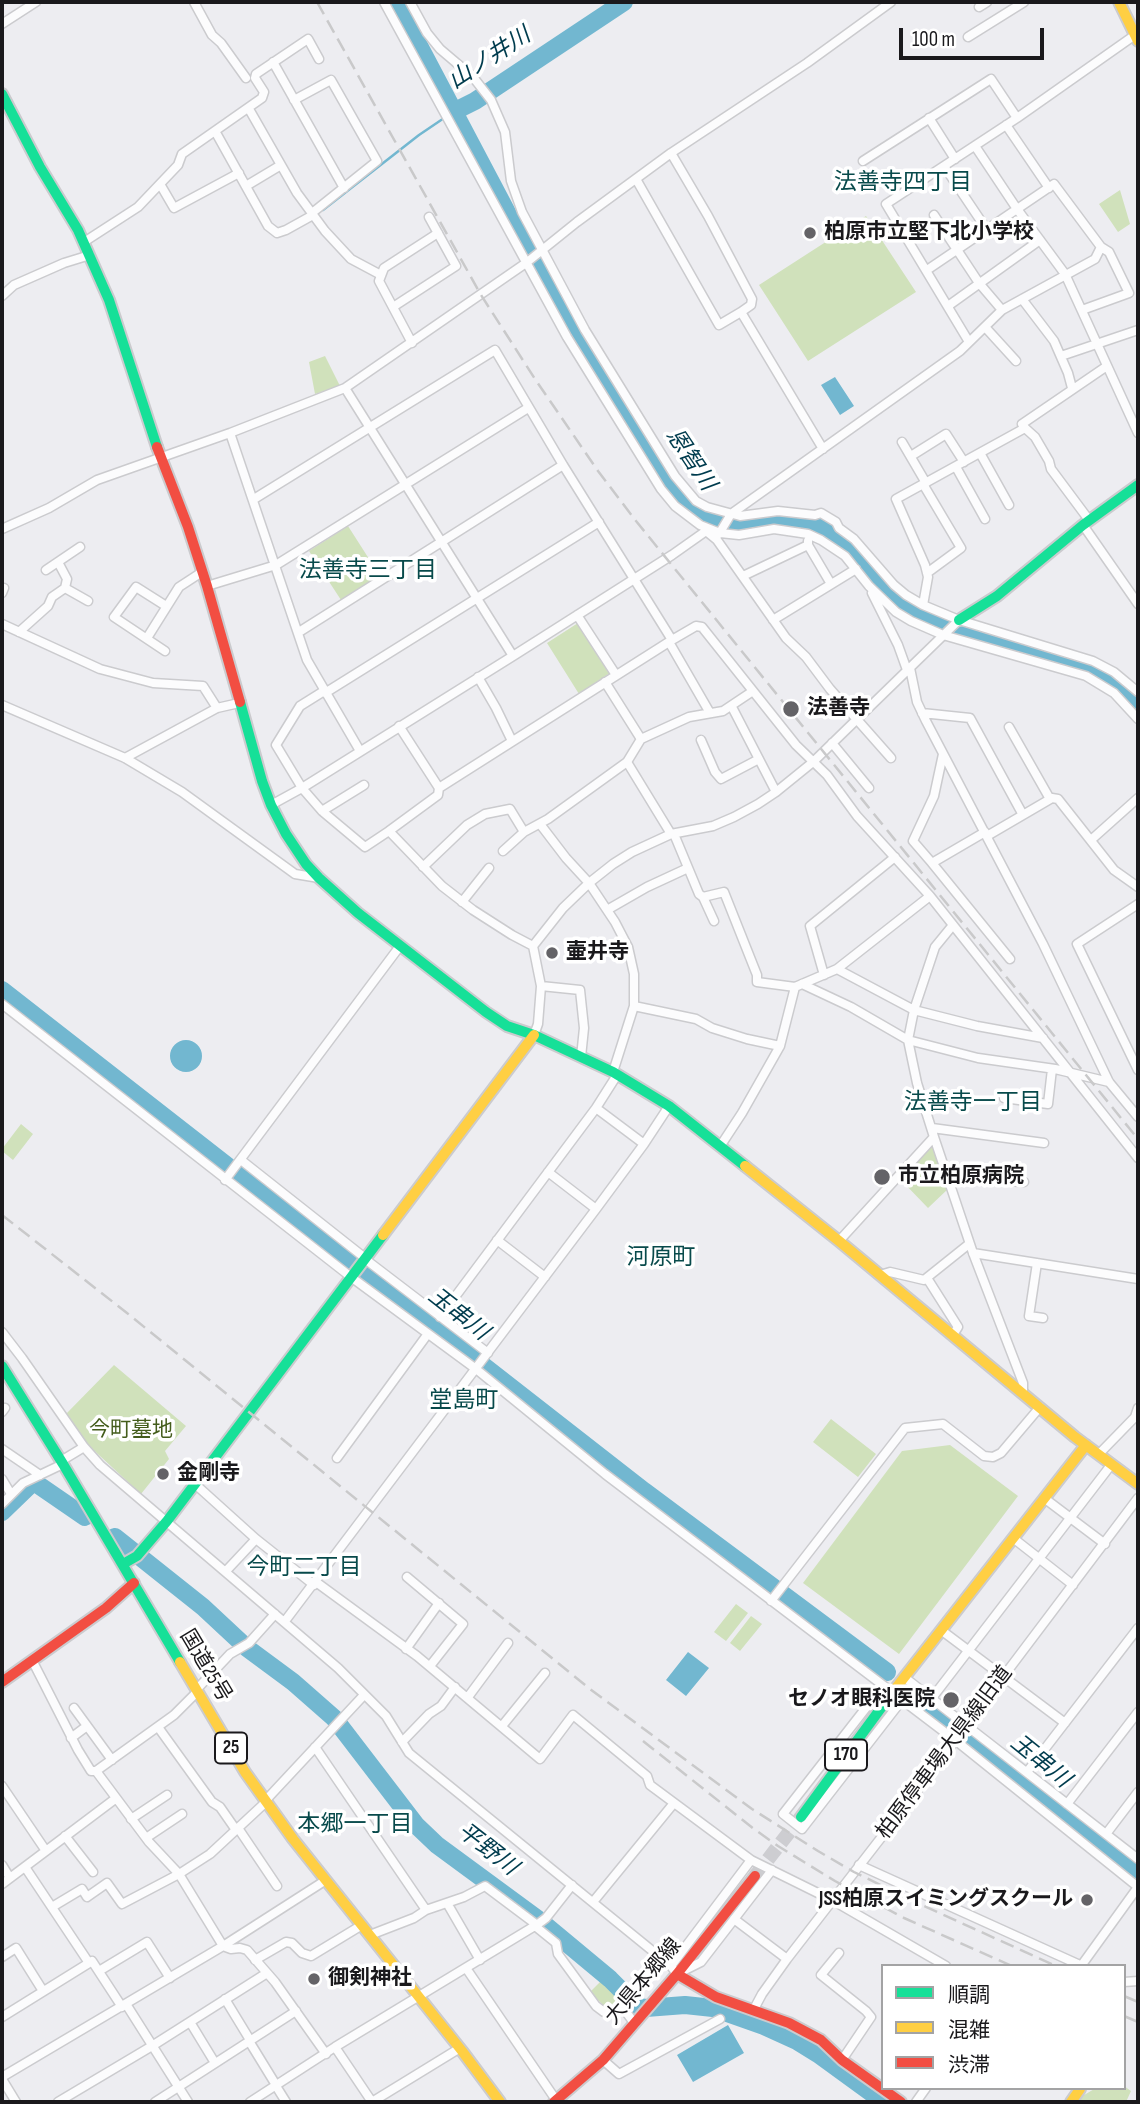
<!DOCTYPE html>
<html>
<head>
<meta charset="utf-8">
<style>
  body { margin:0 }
  #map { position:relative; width:1140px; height:2104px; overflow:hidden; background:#ededf1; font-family:"Sofia Sans Condensed","Noto Sans JP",sans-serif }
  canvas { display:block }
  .frame { position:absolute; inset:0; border:4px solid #1a191c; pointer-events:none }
  .legend { position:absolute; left:881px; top:1964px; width:245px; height:126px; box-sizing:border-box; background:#fff; border:2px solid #a3a3a4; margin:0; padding:9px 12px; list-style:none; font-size:21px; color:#1a191c }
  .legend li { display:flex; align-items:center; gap:14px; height:35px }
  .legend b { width:35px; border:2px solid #a3a3a4 }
  .scale { position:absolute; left:899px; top:28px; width:145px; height:32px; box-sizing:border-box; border:4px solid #1a191c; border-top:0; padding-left:9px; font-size:21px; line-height:24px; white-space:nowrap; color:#1a191c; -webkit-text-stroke:5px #fff; paint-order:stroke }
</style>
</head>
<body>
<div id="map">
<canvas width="1140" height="2104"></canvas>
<div class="frame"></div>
<ul class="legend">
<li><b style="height:9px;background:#16e098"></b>順調</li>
<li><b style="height:9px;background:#ffcf43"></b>混雑</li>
<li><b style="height:9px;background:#f24e42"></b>渋滞</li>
</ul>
<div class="scale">100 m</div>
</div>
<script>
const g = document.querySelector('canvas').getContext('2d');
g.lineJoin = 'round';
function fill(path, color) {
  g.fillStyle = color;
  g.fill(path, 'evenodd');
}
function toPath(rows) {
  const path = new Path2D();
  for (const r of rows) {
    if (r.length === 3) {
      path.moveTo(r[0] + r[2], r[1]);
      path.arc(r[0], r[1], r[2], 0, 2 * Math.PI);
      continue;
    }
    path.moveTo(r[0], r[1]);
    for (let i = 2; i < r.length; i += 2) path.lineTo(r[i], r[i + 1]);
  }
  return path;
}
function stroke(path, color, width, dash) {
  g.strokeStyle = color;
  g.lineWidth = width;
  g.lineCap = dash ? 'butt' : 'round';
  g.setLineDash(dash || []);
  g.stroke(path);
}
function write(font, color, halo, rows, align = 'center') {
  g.font = font + ' "Sofia Sans Condensed","Noto Sans JP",sans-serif';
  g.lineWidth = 7;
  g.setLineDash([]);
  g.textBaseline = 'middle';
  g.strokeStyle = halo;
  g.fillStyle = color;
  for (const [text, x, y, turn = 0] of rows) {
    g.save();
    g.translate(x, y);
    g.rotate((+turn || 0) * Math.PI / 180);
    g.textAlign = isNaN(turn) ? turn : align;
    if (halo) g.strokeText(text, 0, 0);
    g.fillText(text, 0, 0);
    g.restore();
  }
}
fill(toPath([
  [1120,190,1130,224,1118,232,1099,204],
  [866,216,916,292,808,361,759,285],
  [325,356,340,386,315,394,309,362],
  [348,526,380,576,341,600,309,551],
  [578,623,610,673,579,694,547,643],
  [21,1124,33,1134,13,1160,2,1151,2,1149],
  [934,1144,948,1189,928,1208,901,1180],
  [114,1365,186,1426,165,1451,169,1459,141,1494,87,1444,66,1414],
  [831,1419,876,1454,858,1477,813,1442],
  [950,1445,1018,1496,899,1654,803,1583,902,1451],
  [736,1604,748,1613,726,1641,714,1632],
  [751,1616,762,1624,740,1651,730,1643],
  [602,1980,615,1994,617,2005,603,2005,590,1992],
  [1124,2086,1131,2091,1126,2102,1099,2102,1080,2100,1079,2098,1096,2088,1124,2088]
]), '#d0e1bb');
fill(toPath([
  [835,377,854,406,840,415,821,385],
  [186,1056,16],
  [688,1652,709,1668,686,1696,666,1680],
  [728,2025,744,2053,693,2082,677,2055]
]), '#72b7d0');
stroke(toPath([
  [323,210,419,135,453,112]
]), '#72b7d0', 2.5);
stroke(toPath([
  [396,2,530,256,625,412,672,486,687,505,702,517,719,523,746,525,772,520,799,522,823,529,842,541,893,599,918,615,1082,668,1102,677,1118,687,1138,707],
  [453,112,475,101,624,2],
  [2,990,644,1491,887,1672],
  [2,1512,31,1484,37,1484,85,1517],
  [115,1537,203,1607,247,1648,293,1682,334,1718,416,1825,437,1845,539,1920,610,1979,621,1990,631,2006,646,2008,685,2005,713,2008,764,2026,797,2041,818,2054,884,2102],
  [911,1691,953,1723,970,1741,1138,1872]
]), '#72b7d0', 18);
stroke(toPath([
  [755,1876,801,1817]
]), '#cdcdd1', 14, [14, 7]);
const street = toPath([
  [194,2,212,35,221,43,246,78],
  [384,2,567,337,661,489,675,506,700,525,720,533,739,535,774,529,808,534,821,540,845,556,869,586,896,612,911,621,943,635,1086,676,1114,693,1138,719],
  [410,2,427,33,440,49,473,77,491,100,505,132,511,181,522,212,585,330,675,476,696,501,707,507,740,516,778,511,815,515,821,513,836,522,839,528,854,539,894,585,906,595,923,605,959,620,1093,661,1114,672,1138,692],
  [979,7,987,2],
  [2,24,36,2],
  [968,37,1024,2],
  [273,62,344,188],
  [294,100,331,80,377,161,312,213],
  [249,109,297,193,325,231,351,259,381,275],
  [929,118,955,159],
  [1017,118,1135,35],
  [1006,125,1049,188],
  [215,131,268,226,277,233,286,230,313,215],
  [975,146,1017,209,1065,274,1138,433],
  [671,153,708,216,752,299,751,305,741,312,823,449],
  [863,161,991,79,1017,118,886,204,969,342],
  [944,166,987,230],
  [636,179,719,325,741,312],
  [160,184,174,208,239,173],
  [246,186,281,165],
  [934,215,979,283,1002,310],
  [84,242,138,207,178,165,182,154,262,98,264,92,255,78,256,74,308,39,319,59],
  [2,296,14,285,64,263,90,255],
  [1022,299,1054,341,1068,373,1072,388],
  [948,306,1040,240],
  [393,307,456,266,429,217],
  [1082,310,1129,293,1109,252,1101,247],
  [985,327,1016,361],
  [412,343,379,281,384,268,438,233],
  [1061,356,1138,330],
  [345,388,513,656],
  [1025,428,1035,437,1049,461,1051,469,1089,520],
  [230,433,307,660,360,751],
  [902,442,926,483],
  [980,453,1009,505],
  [911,456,946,434,964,462],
  [956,467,985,519],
  [923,484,961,548,927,573],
  [254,499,495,350,563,465,672,640],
  [1083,525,1138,604],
  [2,529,49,508,97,480,230,433,345,388,526,263,577,222,671,153,807,63,891,2],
  [719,534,731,514,960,351,1002,310,1095,259,1101,247,1054,184,927,270],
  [808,541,808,545,831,584],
  [46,570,80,547],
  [743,576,808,545],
  [207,586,276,565,528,408],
  [65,588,88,601],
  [2,593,4,588],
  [872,593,898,645,907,670],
  [923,605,928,577,925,565,896,499,1025,428,1022,424,1107,366],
  [577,615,616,675],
  [773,620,856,569],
  [2,624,100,669,153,683,203,686,217,708],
  [19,632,48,606,52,597,65,588,67,579,58,562],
  [299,632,563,465],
  [147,638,179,587,202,572],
  [669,642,710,713],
  [165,651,114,617,136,587,166,606],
  [910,668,917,702,926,721,1043,944,1109,1082,1138,1117],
  [478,677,496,708,512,741],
  [605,682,641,739],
  [324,691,300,706,276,745,302,788,322,811,365,847,389,831,442,886,473,910,512,935,533,946],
  [325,693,599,522],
  [2,705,125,758,182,792,295,874,319,878],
  [732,707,776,792],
  [922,713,970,718,1023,815],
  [399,726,439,788,672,640,696,626,702,627,796,745,827,775,857,816,930,896,1138,1158],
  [1009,727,1050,799],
  [701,740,715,772,721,779,759,759],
  [832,743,869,788],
  [943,754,934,796,913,841,932,863,985,832],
  [125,758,217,708,239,703],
  [627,762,671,834],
  [271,805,302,788,513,656,672,555,706,531,717,540,786,638,806,657,830,689,891,758],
  [322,811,364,785],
  [540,824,566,858,589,883,615,922,628,947,634,974,634,1006,613,1072],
  [389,831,438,795,439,788],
  [674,834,699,894,703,897,724,892,757,975,757,982,795,987],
  [987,836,1052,798,1058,799,1114,870,1138,887],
  [1091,840,1138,798],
  [503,851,524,832,548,819,627,762,641,739,689,717,723,711,753,691],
  [932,863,1010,959],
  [423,867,467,825,485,814,510,809,524,832],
  [703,897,714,921],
  [462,902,489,868],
  [1138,904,1077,944,1138,1070],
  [607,910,647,887,688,868],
  [837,969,914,1010,977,1026,1043,1038],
  [824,975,810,926,895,857],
  [802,984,851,1007,908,1040,978,1058,1055,1069,1109,1082],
  [541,986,580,990,584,1028,581,1057],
  [2,1004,351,1277,476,1369,605,1474,955,1740,1138,1887],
  [634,1006,696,1019,712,1028,747,1039,780,1046],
  [534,1035,538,1024,541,986,533,946,563,908,589,883,613,864,632,852,671,834,713,826,734,817,758,804,776,792,813,762,959,620],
  [1004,1098,1048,1104,1052,1069],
  [596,1108,644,1144],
  [932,1128,1044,1143],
  [934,1137,973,1253,1023,1383,1023,1393],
  [721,1145,742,1113,780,1046,795,987,837,969,930,896],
  [241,1160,365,1258],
  [548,1172,596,1209],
  [948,1178,1024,1182],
  [225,1180,400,946],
  [497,1240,545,1277],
  [839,1241,934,1137,917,1083,908,1040,914,1010,935,947,953,925],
  [973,1253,1138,1279],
  [365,1259,488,1353],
  [1037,1263,1029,1316,1043,1318],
  [880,1275,890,1272,924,1280,969,1244],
  [927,1278,958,1327,953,1335],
  [440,1317,596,1108,617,1075],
  [2,1332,22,1358,84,1447,100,1465,338,1668,386,1716,409,1753,671,1966,677,1974,701,1962,772,1870],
  [2,1412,5,1408],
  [2,1449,40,1475],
  [1098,1455,1135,1417,1138,1408],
  [337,1458,427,1335],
  [61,1461,84,1447],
  [2,1479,11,1494],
  [195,1484,256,1539,314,1585],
  [1044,1498,1105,1544],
  [2,1504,23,1483,63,1464],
  [1013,1538,1073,1585],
  [226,1571,256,1539],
  [407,1577,463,1624,430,1666],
  [316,1582,417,1656,540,1759,573,1715,647,1776,650,1785,751,1860,832,1900,946,1966],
  [771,1601,905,1428,943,1424,984,1456,993,1457,1001,1453,1040,1407],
  [285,1621,596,1209,644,1144,669,1106],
  [941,1630,1065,1723],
  [406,1649,439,1603],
  [32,1660,78,1750,91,1771,96,1771],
  [904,1677,1138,1859],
  [883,1686,783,1814,802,1829,902,1700],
  [197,1689,230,1654,249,1643,275,1614],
  [198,1691,174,1715,96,1771,149,1842,179,1874,223,1946,231,1949,240,1948,247,1950,275,1982,326,2054],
  [468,1697,508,1643],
  [932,1698,1111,1465],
  [74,1708,112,1760],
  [502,1726,545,1673],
  [158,1727,212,1802,220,1807,236,1830],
  [71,1738,87,1726],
  [402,1742,429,1714,441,1706,455,1687],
  [315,1747,426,1910],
  [1027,1772,1138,1628],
  [2,1786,46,1851],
  [265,1801,364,1695],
  [1067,1804,1138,1712],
  [131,1819,167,1795],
  [238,1828,277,1886],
  [1106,1834,1138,1792],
  [65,1836,93,1872],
  [146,1838,182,1814],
  [2,1865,10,1878],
  [859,1865,1082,1966],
  [25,1867,89,1963,92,1961,122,2007],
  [2,1884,115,1799],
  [593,1902,674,1803],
  [447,1903,480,1960],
  [52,1907,82,1889,87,1897,107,1883,122,1904,179,1874,210,1854,266,1802],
  [734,1919,787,1959],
  [535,1926,556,1943,558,1954,596,2006,604,2012,623,2008,635,2024],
  [370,1935,414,1918,426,1910,464,1897,485,1886,537,1925],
  [839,1953,821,1975,866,2011,871,2017,842,2060],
  [2,1957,16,1948,43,1991],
  [255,1960,286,1942,292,1943,302,1953,311,1956,362,1925],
  [671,1966,751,1860],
  [1081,1966,1138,1887],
  [466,1968,556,2100],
  [99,1971,147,1942,170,1978],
  [1124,1982,1138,1981],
  [225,1999,250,2040],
  [126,2004,188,2102],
  [754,2009,762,1994,787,1959,908,1803,1138,1498],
  [2,2017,89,1963],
  [190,2022,215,2063],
  [249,2041,276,2085],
  [335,2047,372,2102],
  [603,2060,619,2074,720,2019],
  [2,2077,223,1946,326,1880],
  [2,2079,16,2102],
  [276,2086,286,2102],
  [58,2102,152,2046,267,1973],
  [155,2102,296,2011],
  [250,2102,335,2047,538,1924,546,1918,572,1885],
  [372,2102,460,2048],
  [916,2102,926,2088]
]);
const fast = toPath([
  [2,94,40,167,78,230,109,300,157,447],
  [959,620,997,596,1083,525,1138,485],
  [240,702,262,781,271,805,286,834,306,864,319,878,358,913,486,1012,507,1026,534,1035,613,1072,669,1106,745,1166],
  [2,1366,63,1464,180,1662],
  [123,1564,137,1556,167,1521,383,1235],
  [801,1817,892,1693]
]);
const slow = toPath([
  [1119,2,1138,41],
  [745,1166,839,1241,1075,1437,1138,1484],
  [383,1235,534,1035],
  [180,1662,245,1772,293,1839,462,2051,500,2102],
  [892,1693,1086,1445],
  [1071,2102,1080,2089]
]);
const jam = toPath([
  [157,447,188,527,207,586,240,702],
  [2,1682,106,1608,134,1583],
  [677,1974,716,1997,789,2023,821,2040,842,2060,901,2102],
  [554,2102,603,2060,677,1974,755,1876]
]);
stroke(street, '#cbcbce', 11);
stroke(fast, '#cbcbce', 14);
stroke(slow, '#cbcbce', 14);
stroke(jam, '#cbcbce', 14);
stroke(street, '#fcfcfd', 8);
stroke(fast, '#16e098', 10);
stroke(slow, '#ffcf43', 10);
stroke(jam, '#f24e42', 10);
stroke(toPath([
  [317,2,481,295,535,379,598,471,636,521,1138,1139],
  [2,1215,127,1313,590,1689,752,1809,818,1851,854,1872,913,1901,1056,1966],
  [643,1741,754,1829,778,1846,835,1881,904,1918,1012,1966],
  [1124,1996,1138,2002],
  [1124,2016,1138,2022]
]), '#c9c9ca', 2.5, [14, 7]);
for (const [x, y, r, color] of [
  [810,233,7,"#646367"],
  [791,709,9,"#646367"],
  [552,953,7,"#646367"],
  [882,1177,9,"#646367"],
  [163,1474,7,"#646367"],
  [951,1700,9,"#646367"],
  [1087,1900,7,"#646367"],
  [314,1979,7,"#646367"]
]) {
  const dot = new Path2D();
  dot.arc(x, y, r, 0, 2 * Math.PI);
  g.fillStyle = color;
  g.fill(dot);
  stroke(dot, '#fff', 2.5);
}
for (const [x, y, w] of [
  [231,1748,32],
  [846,1755,42]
]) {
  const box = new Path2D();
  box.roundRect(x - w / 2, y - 15.5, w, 31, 5);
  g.fillStyle = '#fff';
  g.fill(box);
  stroke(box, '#1a191c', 2);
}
write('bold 19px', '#1a191c', null, [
  ["25",231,1748],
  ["170",846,1755]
]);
write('bold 21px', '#1a191c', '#fff', [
  ["柏原市立堅下北小学校",824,233],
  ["法善寺",807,709],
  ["壷井寺",566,953],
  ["市立柏原病院",898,1177],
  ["金剛寺",177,1474],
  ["セノオ眼科医院",935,1700,"right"],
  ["JSS柏原スイミングスクール",1073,1900,"right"],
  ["御剣神社",328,1979]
], 'left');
write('21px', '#445d1c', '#fff', [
  ["今町墓地",131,1431]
]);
write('21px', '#1a191c', '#fff', [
  ["国道25号",205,1666,59],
  ["柏原停車場大県線旧道",945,1753,-53],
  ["大県本郷線",644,1982,-50]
]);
write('italic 23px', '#003c4e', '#fff', [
  ["山ノ井川",490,59,-33],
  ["恩智川",690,460,56],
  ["玉串川",458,1315,38],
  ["玉串川",1040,1762,39],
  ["平野川",487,1850,38]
]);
write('23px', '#084a4b', '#fff', [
  ["法善寺四丁目",903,183],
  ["法善寺三丁目",368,571],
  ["法善寺一丁目",973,1103],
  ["河原町",661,1258],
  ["堂島町",464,1401],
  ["今町二丁目",304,1568],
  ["本郷一丁目",355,1825]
]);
</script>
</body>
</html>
